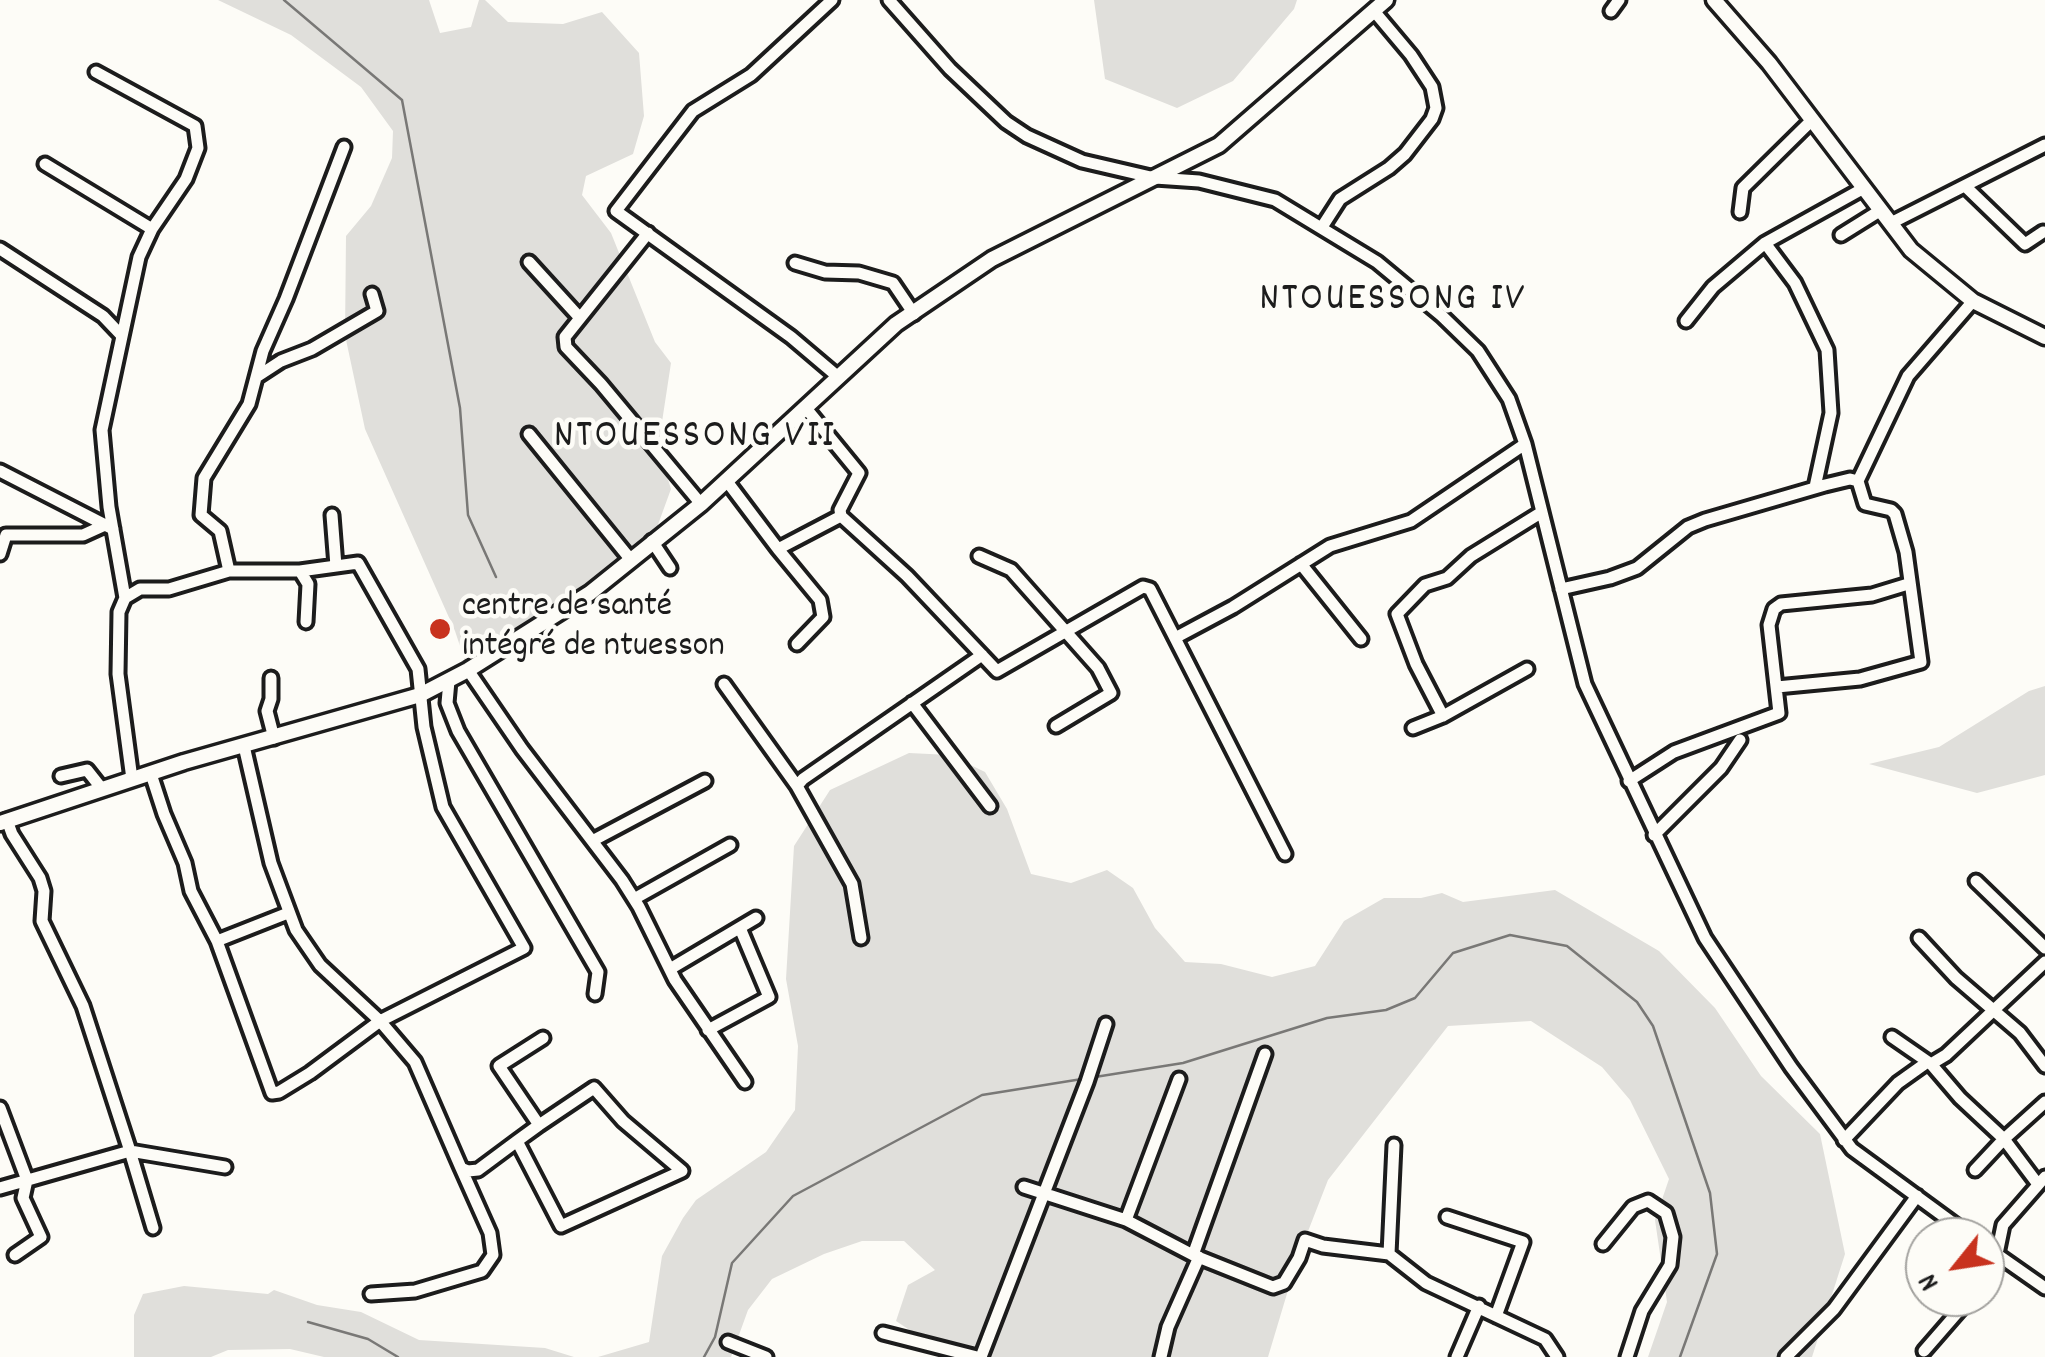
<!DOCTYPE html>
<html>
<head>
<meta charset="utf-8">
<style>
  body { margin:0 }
  #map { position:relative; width:2045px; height:1357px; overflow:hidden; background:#fdfcf7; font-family:Dekko,sans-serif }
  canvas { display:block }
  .north { position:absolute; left:1905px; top:1217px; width:100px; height:100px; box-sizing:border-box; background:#fdfcf7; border:2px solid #a3a29f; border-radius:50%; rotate:240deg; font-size:28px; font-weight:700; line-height:40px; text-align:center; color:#1c1c1c }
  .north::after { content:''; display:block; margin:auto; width:35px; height:45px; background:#c8321e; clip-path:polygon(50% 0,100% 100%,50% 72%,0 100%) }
</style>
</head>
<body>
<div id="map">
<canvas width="2045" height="1357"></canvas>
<div class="north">N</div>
</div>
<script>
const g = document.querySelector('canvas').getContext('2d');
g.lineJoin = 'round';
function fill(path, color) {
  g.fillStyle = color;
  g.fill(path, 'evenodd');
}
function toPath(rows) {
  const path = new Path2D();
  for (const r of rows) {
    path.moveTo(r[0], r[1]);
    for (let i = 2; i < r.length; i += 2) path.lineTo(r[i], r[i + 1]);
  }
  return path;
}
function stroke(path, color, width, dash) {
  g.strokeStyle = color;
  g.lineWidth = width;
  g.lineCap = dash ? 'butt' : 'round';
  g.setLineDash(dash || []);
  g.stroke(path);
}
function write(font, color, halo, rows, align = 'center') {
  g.font = font + ' Dekko,sans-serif';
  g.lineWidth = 9;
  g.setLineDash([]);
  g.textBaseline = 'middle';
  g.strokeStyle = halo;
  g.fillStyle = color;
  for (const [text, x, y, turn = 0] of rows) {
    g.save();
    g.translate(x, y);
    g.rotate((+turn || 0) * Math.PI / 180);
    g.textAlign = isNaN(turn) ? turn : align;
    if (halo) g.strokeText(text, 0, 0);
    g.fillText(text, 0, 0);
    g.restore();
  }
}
fill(toPath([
  [218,0,429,0,440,33,471,27,479,0,485,0,508,22,563,24,602,12,639,53,644,116,633,154,586,176,582,195,611,233,655,342,671,363,658,448,671,489,652,541,631,560,468,670,455,631,365,429,345,335,346,236,371,206,392,158,393,131,361,87,291,35],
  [1094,0,1297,0,1294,9,1233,81,1177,108,1105,79],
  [2045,686,2045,775,1977,793,1869,764,1939,747,2029,691],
  [909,753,950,755,985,772,1007,809,1031,874,1071,883,1107,870,1133,888,1155,928,1185,962,1221,964,1272,977,1315,966,1344,921,1384,898,1421,898,1442,893,1463,902,1555,890,1659,951,1715,1008,1761,1076,1820,1134,1845,1254,1812,1357,1648,1357,1667,1302,1655,1220,1669,1179,1630,1100,1602,1067,1531,1021,1448,1026,1328,1180,1298,1257,1268,1357,950,1357,896,1321,908,1285,935,1270,904,1241,862,1241,824,1254,772,1279,748,1310,731,1357,598,1357,649,1342,662,1256,683,1218,696,1200,766,1152,795,1110,798,1046,786,979,794,846,830,790],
  [184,1286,268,1294,274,1290,317,1305,361,1312,419,1340,545,1348,574,1357,324,1357,290,1349,228,1350,211,1357,134,1357,134,1315,143,1294]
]), '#e0dfdb');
stroke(toPath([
  [284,0,402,100,460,408,468,515,496,577],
  [1095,1077,1183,1063,1327,1018,1386,1010,1415,998,1453,953,1510,935,1567,946,1637,1002,1653,1026,1710,1193,1717,1254,1680,1357],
  [308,1322,368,1339,398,1357],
  [704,1357,715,1337,732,1263,793,1196,982,1095,1082,1079]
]), '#797876', 2.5);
const minor = toPath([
  [832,0,751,75,693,111,616,211,791,337,837,376],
  [889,0,950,69,1006,122,1027,136,1082,161,1155,178,1199,181,1275,200,1377,262,1442,316,1478,351,1509,399,1525,444,1585,684,1705,938,1791,1067,1852,1149,1972,1237],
  [1611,11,1619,0],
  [96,72,195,126,198,148,186,179,152,229,139,257,102,430,109,507,125,598,119,612,118,674,132,779],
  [45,164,152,229],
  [1965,186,2025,244,2043,232],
  [1740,212,1743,188,1812,120],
  [1891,223,2045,145],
  [1322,227,1340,199,1389,168,1405,154,1432,119,1436,108,1432,87,1411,55,1374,11],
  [648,233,565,337,566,347,601,384,701,504],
  [1841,235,1881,210],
  [1765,243,1795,283,1827,350,1831,413,1815,487],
  [0,249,103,316,122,336],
  [529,262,580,318],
  [795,263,825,272,859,273,893,283,914,314],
  [1686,321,1713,287,1765,243,1864,188],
  [258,376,281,361,312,349,377,311,372,294],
  [805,407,859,473,840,510,841,516,907,576,997,671,1143,587,1150,589,1285,854],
  [529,434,631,560],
  [0,471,113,529],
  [726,480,778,549,841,516],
  [332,515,336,566],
  [652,541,670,568],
  [778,549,820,600,823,617,797,644],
  [0,554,6,535,83,535,105,525],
  [979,556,1011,570,1098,668,1111,693,1056,726],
  [1301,564,1361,639],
  [229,571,220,531,201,515,204,478,249,404,263,351,286,299,344,147],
  [300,571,308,584,306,622],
  [1561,589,1610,578,1637,568,1688,527,1705,520,1825,485,1850,479,1858,481,1908,376,1973,301],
  [125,598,140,589,169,589,229,571,300,571,358,563,418,669,424,727,443,807,524,948,380,1021,310,1073,279,1092,272,1093,217,941,191,891,185,863,164,814,151,774],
  [1175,638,1233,607,1330,546,1411,521,1525,444],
  [468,670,522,749,622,880,639,907,675,980,745,1082],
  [271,678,271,699,267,711,274,738],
  [449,681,447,703,458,731,598,972,595,994],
  [724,684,797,786],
  [1777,687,1860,679,1921,662,1906,552,1895,514,1891,510,1865,504,1858,481],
  [912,703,990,806],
  [1443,716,1416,664,1397,614,1425,585,1447,578,1471,556,1542,512],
  [1413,728,1443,716,1527,669],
  [244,746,271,863,296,930,320,965,380,1021,415,1062,461,1168,468,1171,478,1170,517,1141,539,1125,594,1088,623,1121,682,1171,561,1226,517,1141],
  [61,776,87,770,102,789],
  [1629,781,1674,752,1779,713,1769,625,1774,609,1781,604,1872,595,1908,584],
  [1654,835,1721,768,1740,740],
  [594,840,705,781],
  [1976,881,2045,948],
  [634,899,730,845],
  [861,938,852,884,797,786,803,779,982,655],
  [1919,938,1956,978,2020,1033,2045,1066],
  [217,941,288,913],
  [670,969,756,918],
  [708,1030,769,997,740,928],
  [1892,1037,1931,1064,1946,1055,2045,962],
  [1931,1064,1960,1098,2004,1139,2037,1183],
  [0,1108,27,1180,23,1198,41,1237,15,1255],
  [539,1125,499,1066,543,1038],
  [1844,1140,1898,1083,1926,1063],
  [130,1151,225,1167],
  [130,1151,153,1228],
  [1975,1170,2004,1139,2045,1102],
  [1024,1187,1126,1220,1193,1255,1273,1287,1284,1283,1299,1258,1305,1240,1323,1246,1389,1254,1426,1283,1545,1339,1557,1357],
  [0,1188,130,1151,83,1006,42,921,44,891,40,878,12,834,7,820],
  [1447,1217,1523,1242,1496,1316],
  [1126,1220,1179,1079],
  [1603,1244,1633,1207,1648,1201,1666,1213,1673,1237,1670,1265,1642,1311,1627,1357],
  [1985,1246,2045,1288],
  [1389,1254,1394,1145],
  [1997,1254,2003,1225,2045,1177],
  [1193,1255,1265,1054],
  [1985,1280,2003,1259],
  [371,1294,415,1291,482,1271,493,1255,490,1233,461,1168],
  [883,1333,977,1357],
  [728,1342,766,1357],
  [1924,1351,1971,1297],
  [981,1357,1087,1082,1106,1024],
  [1161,1357,1168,1327,1199,1257],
  [1457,1357,1479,1306],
  [1786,1357,1834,1309,1917,1196]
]);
const tertiary = toPath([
  [1714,0,1769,63,1911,250,1973,301,2045,337],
  [0,823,184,762,420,695,468,670,590,593,701,504,896,324,992,259,1219,145,1386,0]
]);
stroke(minor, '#1c1c1c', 19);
stroke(tertiary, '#1c1c1c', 21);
stroke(minor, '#fdfcf7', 11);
stroke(tertiary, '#fdfcf7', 14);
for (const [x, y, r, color] of [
  [440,629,12,"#c8321e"]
]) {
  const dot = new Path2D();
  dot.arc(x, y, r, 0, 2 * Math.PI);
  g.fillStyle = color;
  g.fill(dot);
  stroke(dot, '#fdfcf7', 4);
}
write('35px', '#1c1c1c', '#fdfcf7', [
  ["centre de santé",462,609],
  ["intégré de ntuesson",462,649]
], 'left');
g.letterSpacing = '2.5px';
write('40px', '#1c1c1c', '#fdfcf7', [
  ["NTOUESSONG IV",1393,303],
  ["NTOUESSONG VII",695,440]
]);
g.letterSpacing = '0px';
</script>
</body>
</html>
